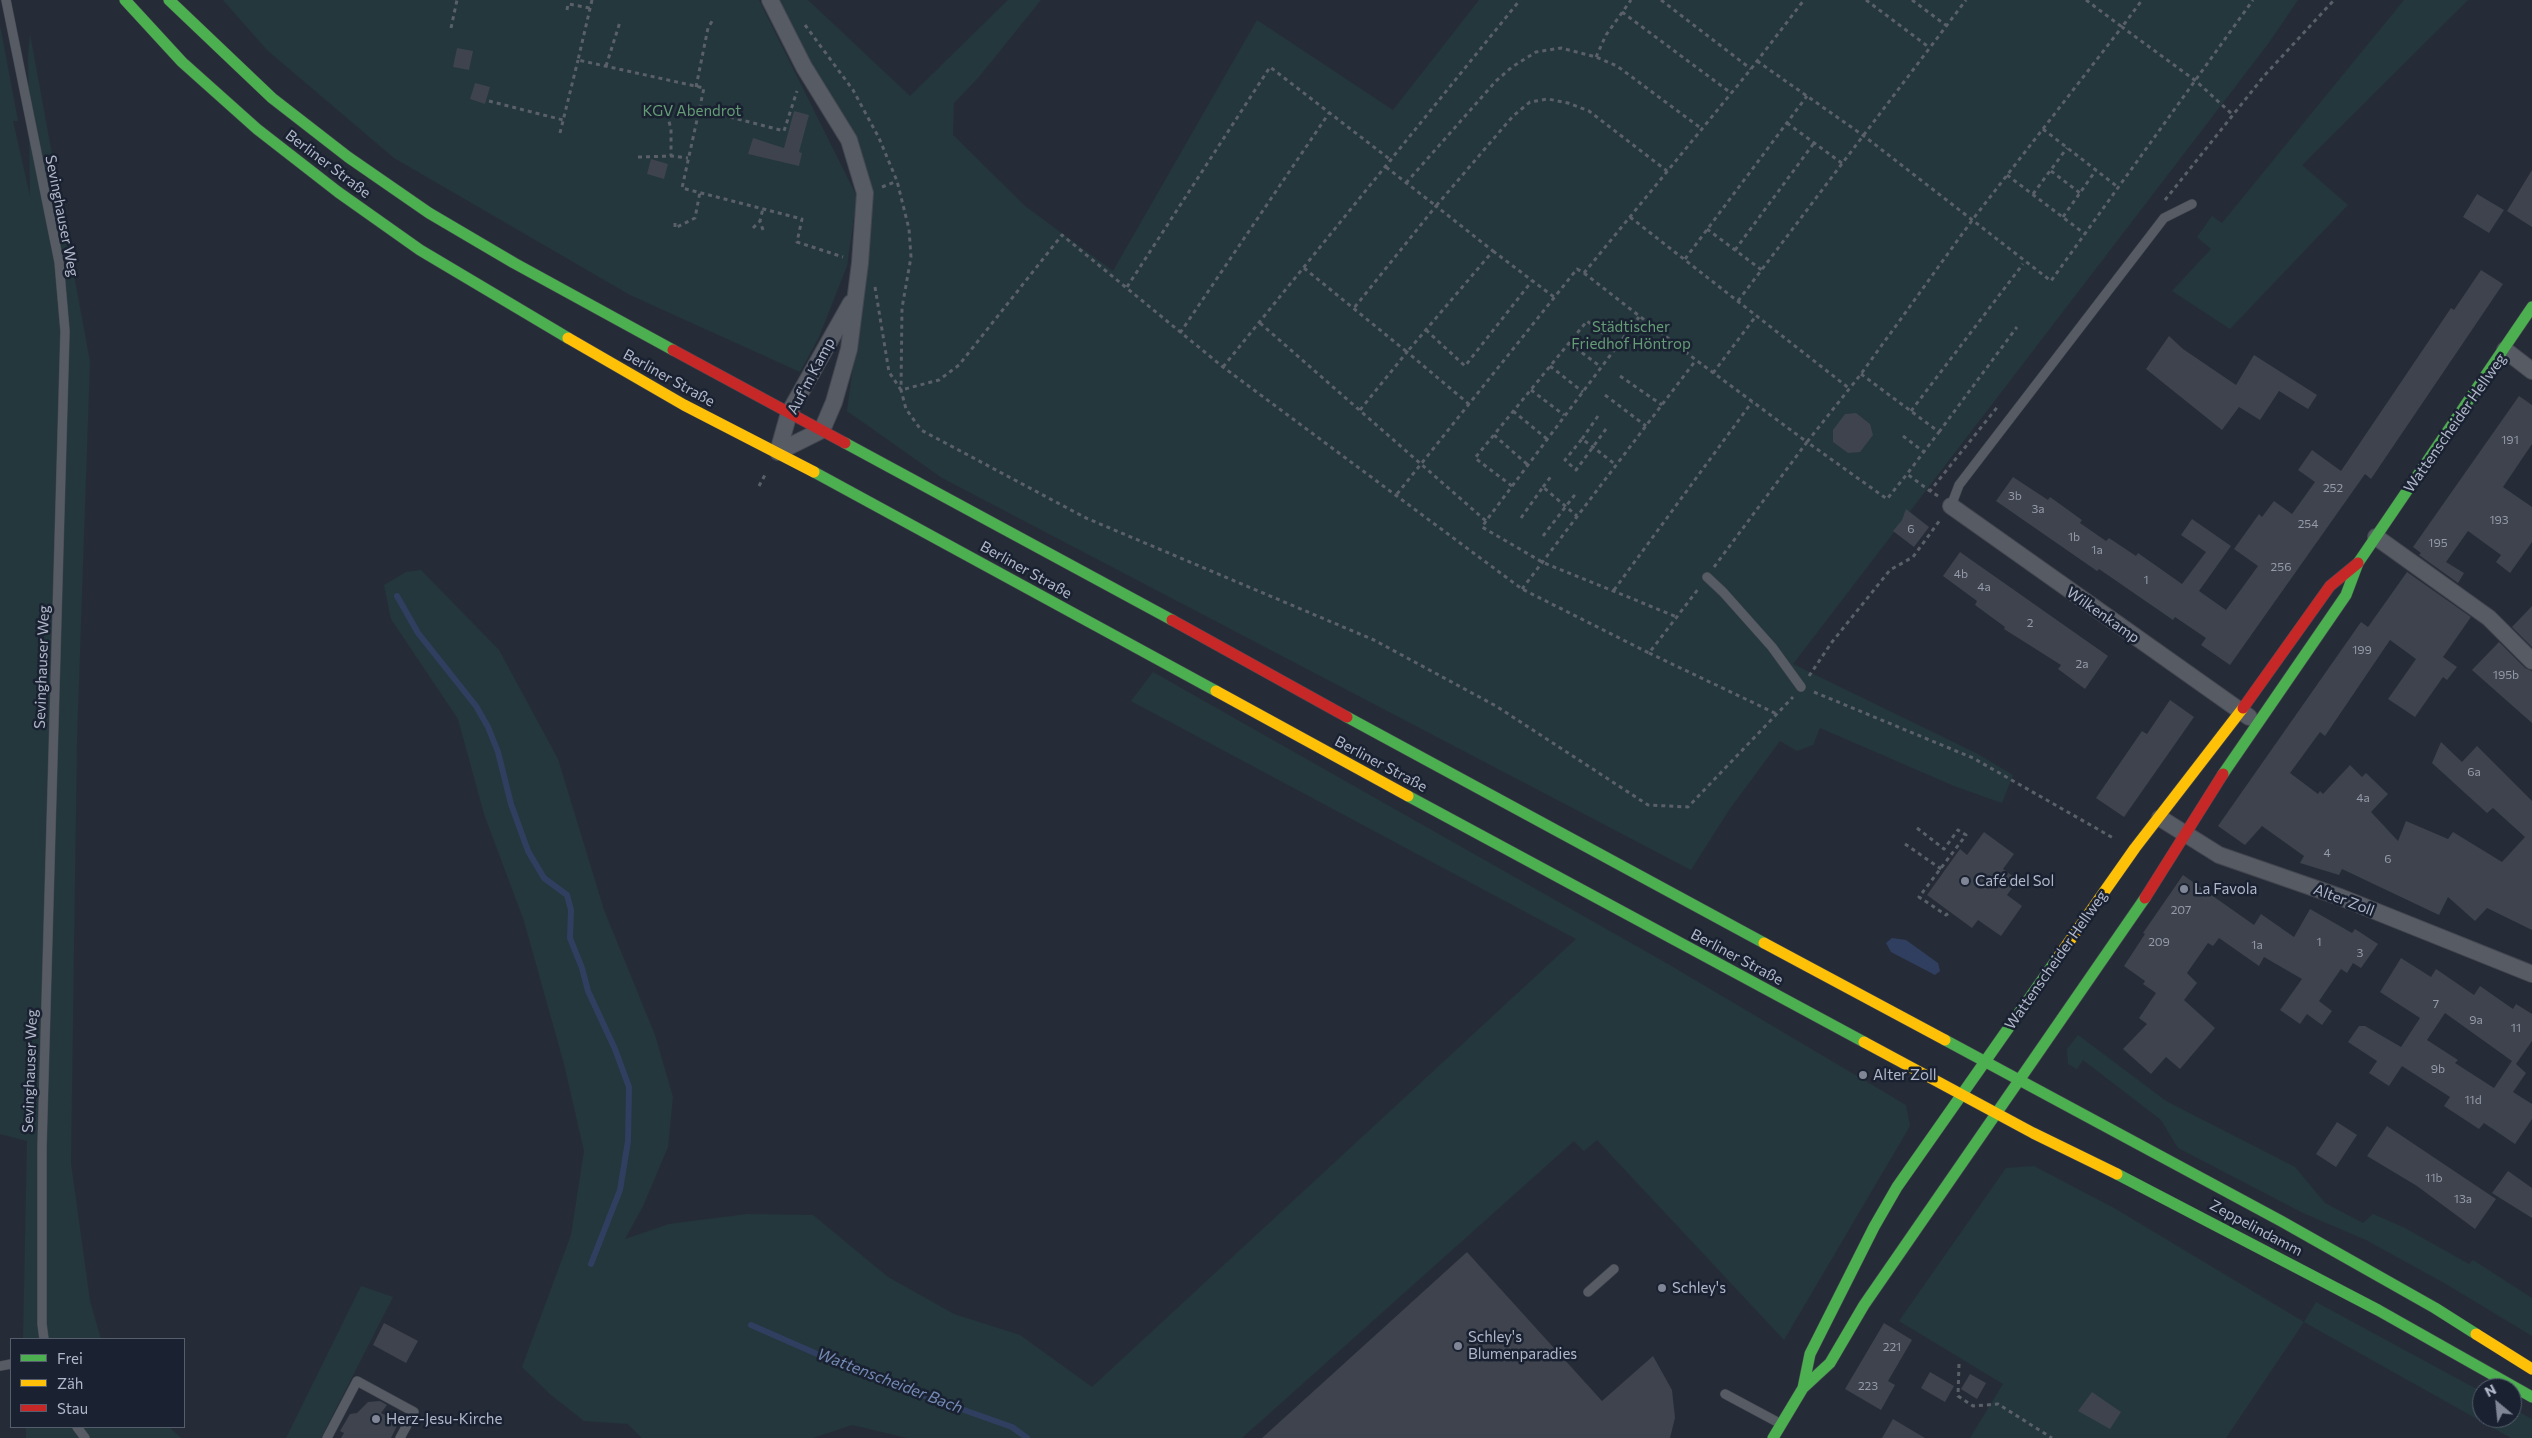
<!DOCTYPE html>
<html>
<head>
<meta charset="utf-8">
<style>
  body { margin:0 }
  #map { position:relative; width:2532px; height:1438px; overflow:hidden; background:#262c37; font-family:Commissioner,sans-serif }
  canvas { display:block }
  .legend { position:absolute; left:10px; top:1338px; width:175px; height:90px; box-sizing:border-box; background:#1a2232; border:1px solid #565e6e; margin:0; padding:6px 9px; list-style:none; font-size:15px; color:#b0b7c9 }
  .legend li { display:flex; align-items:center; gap:10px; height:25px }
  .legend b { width:25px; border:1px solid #565e6e }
  .north { position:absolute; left:2472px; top:1378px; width:50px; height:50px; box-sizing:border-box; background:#1a2232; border:1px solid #565e6e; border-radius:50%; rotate:332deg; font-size:14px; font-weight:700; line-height:20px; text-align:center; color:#b0b7c9 }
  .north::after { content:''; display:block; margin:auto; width:18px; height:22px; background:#808696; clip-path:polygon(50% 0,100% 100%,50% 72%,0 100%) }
</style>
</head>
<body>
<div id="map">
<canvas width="2532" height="1438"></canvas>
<ul class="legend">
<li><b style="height:6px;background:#4caf50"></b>Frei</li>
<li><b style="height:6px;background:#ffc107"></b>Zäh</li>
<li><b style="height:6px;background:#c62828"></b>Stau</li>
</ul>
<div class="north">N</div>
</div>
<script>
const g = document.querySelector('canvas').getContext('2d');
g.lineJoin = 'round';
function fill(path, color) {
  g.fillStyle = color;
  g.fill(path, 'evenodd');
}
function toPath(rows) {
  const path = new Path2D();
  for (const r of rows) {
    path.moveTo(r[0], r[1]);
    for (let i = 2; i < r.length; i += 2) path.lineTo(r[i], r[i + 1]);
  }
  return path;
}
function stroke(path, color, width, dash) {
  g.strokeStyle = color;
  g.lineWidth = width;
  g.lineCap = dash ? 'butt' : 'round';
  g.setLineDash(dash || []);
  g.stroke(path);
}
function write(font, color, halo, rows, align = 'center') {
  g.font = font + ' Commissioner,sans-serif';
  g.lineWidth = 5;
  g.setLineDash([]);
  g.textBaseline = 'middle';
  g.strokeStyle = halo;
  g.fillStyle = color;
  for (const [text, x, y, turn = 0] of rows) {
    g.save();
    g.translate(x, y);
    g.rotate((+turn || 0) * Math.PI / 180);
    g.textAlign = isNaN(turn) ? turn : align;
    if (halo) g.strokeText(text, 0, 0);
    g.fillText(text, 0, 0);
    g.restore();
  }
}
fill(toPath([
  [223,0,759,0,857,197,847,266,819,337,800,372,630,295,394,158,267,50],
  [774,0,808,0,910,96,1008,0,1041,0,978,78,954,103,953,135,1025,206,1113,271,1257,20,1393,110,1479,0,2298,0,2268,44,1793,664,1978,754,2013,775,2002,803,1954,786,1820,728,1813,745,1797,751,1780,741,1729,810,1691,870,942,478,847,411,860,314,873,191,847,127],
  [2404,0,2468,0,2302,165,2348,205,2230,329,2172,291,2211,249,2197,237,2212,216,2222,223],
  [0,25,18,121,13,121,30,196,28,57,30,34,90,362,77,739,71,1163,90,1301,101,1339,23,1339,27,1141,0,1134],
  [421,570,499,650,558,759,604,910,655,1035,673,1097,668,1147,643,1206,625,1239,669,1224,747,1214,813,1215,888,1277,954,1314,1020,1335,1092,1387,1576,939,1131,701,1153,672,1668,964,1906,1105,1910,1126,1784,1340,1597,1140,1584,1151,1574,1141,1242,1438,907,1438,852,1425,813,1438,642,1438,628,1424,584,1421,551,1395,522,1367,571,1235,584,1151,564,1064,524,921,484,814,458,719,391,619,384,585,406,572],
  [2078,1035,2166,1101,2295,1167,2325,1203,2363,1223,2373,1214,2403,1227,2469,1264,2473,1260,2532,1298,2532,1336,2446,1284,2366,1240,2303,1213,2178,1148,2161,1120,2083,1060,2077,1069,2068,1064,2067,1049],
  [2034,1166,2114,1208,2304,1322,2316,1302,2482,1392,2482,1418,2512,1418,2512,1408,2532,1419,2532,1438,2511,1438,2304,1322,2226,1438,1970,1438,2003,1384,1899,1321,2006,1168],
  [361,1286,393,1297,321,1438,286,1438],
  [26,1427,169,1427,181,1438,26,1438]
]), '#23373d');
fill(toPath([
  [1892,938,1906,940,1938,963,1940,971,1935,975,1891,952,1886,943]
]), '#303f60');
stroke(toPath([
  [397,596,418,633,476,706,488,727,498,752,511,804,528,851,544,878,567,895,571,910,570,938,582,968,588,991,615,1049,629,1087,628,1141,620,1190,591,1264],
  [751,1325,865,1375,1012,1427,1027,1438]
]), '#303f60', 6);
fill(toPath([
  [457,48,473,51,469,70,453,67],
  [475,83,490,87,485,104,470,99],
  [794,111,809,115,799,152,802,153,799,166,748,154,753,138,784,148],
  [651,159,668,164,664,179,647,174],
  [2532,170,2532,227,2507,211],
  [2477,194,2504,210,2489,233,2463,217],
  [2481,270,2503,284,2371,479,2365,474,2230,665,2201,645,2206,638,2175,617,2173,620,2099,569,2097,571,1996,501,2013,477,2048,500,2050,497,2082,520,2080,523,2106,541,2109,538,2136,556,2138,553,2182,584,2206,552,2181,535,2192,519,2231,546,2199,591,2226,610,2258,566,2234,549,2259,514,2262,517,2274,501,2292,514,2315,482,2298,470,2312,450,2341,471,2451,308,2454,310],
  [2169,336,2183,349,2236,385,2254,355,2317,395,2308,409,2279,391,2260,420,2239,407,2222,430,2146,369],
  [2519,396,2532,405,2532,444,2503,487,2532,507,2532,542,2510,573,2496,562,2501,555,2468,531,2446,562,2464,573,2458,583,2419,555,2421,553,2413,547],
  [1856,413,1870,424,1873,435,1860,452,1848,453,1833,442,1833,430,1845,414],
  [1906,509,1929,527,1914,547,1893,531,1902,520],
  [1960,552,2108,656,2085,689,2058,669,2061,665,2004,629,2005,627,1975,605,1977,601,1943,576],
  [2407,572,2471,617,2443,657,2457,667,2447,680,2443,677,2415,717,2388,699,2416,659,2390,640,2325,736,2320,732,2290,773,2318,794,2320,791,2323,794,2350,765,2362,777,2366,773,2388,794,2371,812,2398,841,2406,821,2448,839,2453,832,2502,862,2525,837,2493,808,2487,813,2432,763,2441,742,2462,762,2477,746,2532,801,2532,930,2487,908,2475,921,2448,897,2439,915,2342,869,2339,875,2300,863,2304,856,2262,826,2245,845,2218,826,2361,622,2368,627],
  [2532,606,2532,647,2512,627],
  [2499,642,2525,668,2532,671,2532,723,2472,670],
  [2170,700,2194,717,2124,817,2096,798,2142,731,2147,734],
  [1984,832,2014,854,2003,869,2018,880,2007,895,2022,906,2001,936,1978,920,1972,928,1927,895,1960,849,1967,855],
  [2183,875,2254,925,2261,914,2294,937,2310,909,2352,933,2355,929,2378,944,2361,968,2353,963,2347,973,2341,969,2319,1001,2332,1011,2322,1025,2307,1014,2300,1024,2280,1010,2302,979,2264,957,2259,966,2219,938,2213,946,2208,943,2187,973,2197,983,2184,1000,2215,1028,2180,1069,2166,1057,2151,1074,2123,1049,2147,1024,2139,1018,2156,993,2143,984,2145,981,2124,966,2145,934,2143,933],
  [2401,958,2431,977,2436,969,2474,995,2480,986,2513,1009,2516,1004,2532,1014,2532,1041,2516,1064,2526,1073,2513,1092,2532,1104,2532,1119,2515,1144,2484,1123,2479,1129,2444,1106,2450,1097,2402,1066,2389,1086,2369,1073,2377,1061,2348,1042,2359,1026,2365,1026,2401,1047,2420,1018,2380,992],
  [2445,1013,2512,1061,2494,1088,2455,1063,2458,1060,2427,1040],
  [2337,1122,2357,1135,2336,1167,2316,1154],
  [2387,1126,2496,1199,2475,1229,2417,1186,2367,1156],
  [2508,1171,2532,1188,2532,1218,2492,1193],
  [1467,1252,1602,1401,1653,1356,1672,1390,1675,1418,1670,1438,1262,1438],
  [384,1323,418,1341,406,1363,373,1345],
  [1884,1323,1912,1340,1888,1381,1895,1385,1881,1410,1845,1389],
  [1930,1372,1954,1386,1945,1402,1921,1388],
  [1970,1374,1986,1383,1977,1399,1961,1389],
  [2092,1392,2121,1412,2110,1429,2078,1411],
  [380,1401,387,1405,381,1413,399,1422,391,1438,341,1438,344,1433,340,1431,350,1414,357,1413,368,1402],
  [1893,1419,1925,1438,1882,1438]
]), '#3e434d');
const lane = toPath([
  [6,0,59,262,65,331,42,1147,42,1324,44,1339],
  [1951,506,1959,485,2164,218,2192,204],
  [1707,577,1723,592,1772,647,1801,687],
  [1588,1292,1614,1269],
  [0,1366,11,1364],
  [1725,1394,1781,1424],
  [77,1427,85,1438],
  [327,1438,357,1381,414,1412,400,1438]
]);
const street = toPath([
  [770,0,804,67,849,140,865,193,860,263,849,349,834,402,822,430,778,452],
  [2505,350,2532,371],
  [778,452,789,413,851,303],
  [1951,506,2249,717],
  [2376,537,2489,618,2532,661],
  [2160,818,2219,855,2340,897,2532,974]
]);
const fast = toPath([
  [125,0,182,62,257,129,338,192,420,250,568,338],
  [169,0,272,98,348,157,429,213,514,263,673,350],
  [845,443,1172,620],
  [814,472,1216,691],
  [1347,717,1764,943],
  [2223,774,2346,595,2358,563,2532,307],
  [1408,796,1864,1042],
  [1945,1040,2281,1221,2435,1308,2476,1334],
  [2117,1174,2378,1310,2532,1397],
  [1803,1388,1810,1354,1874,1227,1897,1187,2059,956],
  [1773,1438,1803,1388,1830,1363,1864,1305,2145,898]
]);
const slow = toPath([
  [568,338,684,405,814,472],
  [1216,691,1408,796],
  [1764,943,1945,1040],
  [2059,956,2135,848,2243,708],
  [1864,1042,2033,1133,2117,1174],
  [2476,1334,2532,1369]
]);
const jam = toPath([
  [673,350,845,443],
  [1172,620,1347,717],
  [2243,708,2330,586,2358,563],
  [2145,898,2223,774]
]);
stroke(lane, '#444750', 10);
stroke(street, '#444750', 18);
stroke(fast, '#444750', 12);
stroke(slow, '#444750', 12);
stroke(jam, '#444750', 12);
stroke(toPath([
  [592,0,578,60,704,88,682,188,802,219,797,242,843,257],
  [1661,0,1751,69],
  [1866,0,1930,48],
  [1912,0,1947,26],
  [2086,0,2122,27,2142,0],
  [567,10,568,4,590,8],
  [1622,12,1731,93],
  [805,25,853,90,879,138,897,181,909,229,911,257,902,308,901,390,906,409,921,430,1086,518,1374,640,1496,706,1648,805,1688,807,1793,697],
  [451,28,457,0],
  [1596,57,1606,35,1631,0],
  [1757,61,1864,136,2051,281,2253,0],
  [606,66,620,22],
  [696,87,708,28,714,18],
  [489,101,563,120],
  [699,109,784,131,797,91],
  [667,114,671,129,671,156],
  [1787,123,1843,164],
  [2043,129,2119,188],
  [560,133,578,60],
  [638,157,671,156,688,158],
  [1386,167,1436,206,1513,116,1530,102,1548,99,1568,103,1589,111,1667,171],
  [2051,171,2080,193],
  [2007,175,2085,234],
  [1406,183,1496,81,1512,67,1536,52,1561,48,1596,57,1617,66,1702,129],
  [882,187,897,181],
  [2033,194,2067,148],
  [2165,200,2264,76,2334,0],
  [1630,217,1850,389],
  [2063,217,2096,170],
  [675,223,675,228,695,218,700,192],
  [753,228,760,221],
  [1707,229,1763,271],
  [763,230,760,221,763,208],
  [1735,250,1814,143],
  [1493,251,1554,297],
  [1685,259,1807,96],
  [1304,268,1407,352,1493,251,1436,206,1354,308],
  [1584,273,1696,360,1807,442,1861,374,1973,219,2122,27,2196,81,2233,115],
  [875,287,889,372,901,390,939,380,959,365,1062,235,1223,367,1522,589,1649,653,1699,588],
  [1127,287,1270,67,1392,161],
  [1738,301,1966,0],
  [1260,323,1486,521,1639,317],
  [1426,330,1465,366,1532,281],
  [1180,333,1329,113],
  [1569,343,1601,367],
  [1550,366,1583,392],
  [1223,367,1520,0],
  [1713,373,1756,316],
  [1861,374,1939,432,1907,474],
  [1620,376,1662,405],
  [1531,390,1564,415],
  [1605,395,1646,426],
  [1360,410,1407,352,1470,405],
  [1513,411,1547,439],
  [1911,411,2023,264],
  [1606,429,1593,447,1576,470,1565,460,1582,439,1593,447,1616,465],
  [1939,432,2017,327],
  [1494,435,1528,465],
  [1903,436,1924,452],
  [1582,439,1598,416],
  [759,486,766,473],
  [1512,486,1475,458,1587,321,1618,345],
  [1543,487,1552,475],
  [1397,494,1577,269,1584,273,1751,69,1804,0],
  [1938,496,1930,491,1999,405],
  [1521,518,1543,487,1577,516],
  [1486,521,1482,527,1542,562,1677,617],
  [1543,536,1577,492],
  [1714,567,1807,442,1887,499,1907,474,1930,491],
  [1522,589,1696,360],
  [1614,590,1752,402],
  [1649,653,1779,715],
  [1809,676,1832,642,1890,570,1913,557,1940,520],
  [1814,692,1973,758,2115,839],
  [1917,828,1944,849,1958,830,1966,835,1919,897,1946,915,1950,912],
  [1905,844,1944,871],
  [1959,1364,1958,1396,1973,1406,1998,1404,2052,1438]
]), '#5a5f68', 3, [4, 4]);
stroke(lane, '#575b64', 9);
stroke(street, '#575b64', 16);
stroke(fast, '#4caf50', 11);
stroke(slow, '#ffc107', 11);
stroke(jam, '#c62828', 11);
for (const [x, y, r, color] of [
  [1965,881,5,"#808696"],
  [2184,889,5,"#808696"],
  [1863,1075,5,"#808696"],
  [1662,1288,5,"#808696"],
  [1458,1346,5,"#808696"],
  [376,1419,5,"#808696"]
]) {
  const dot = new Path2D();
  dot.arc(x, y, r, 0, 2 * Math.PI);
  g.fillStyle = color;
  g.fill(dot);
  stroke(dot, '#1a2232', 2);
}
write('12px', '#949aaa', null, [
  ["191",2510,440],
  ["252",2333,488],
  ["3b",2015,496],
  ["3a",2038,509],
  ["193",2499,520],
  ["254",2308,524],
  ["6",1911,529],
  ["1b",2074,537],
  ["195",2438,543],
  ["1a",2097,550],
  ["256",2281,567],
  ["4b",1961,574],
  ["1",2146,580],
  ["4a",1984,587],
  ["2",2030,623],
  ["199",2362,650],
  ["2a",2082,664],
  ["195b",2506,675],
  ["6a",2474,772],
  ["4a",2363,798],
  ["4",2327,853],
  ["6",2388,859],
  ["207",2181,910],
  ["209",2159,942],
  ["1",2319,942],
  ["1a",2257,945],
  ["3",2360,953],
  ["7",2436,1004],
  ["9a",2476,1020],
  ["11",2516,1028],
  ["9b",2438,1069],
  ["11d",2473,1100],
  ["11b",2434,1178],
  ["13a",2463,1199],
  ["221",1892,1347],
  ["223",1868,1386]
]);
write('15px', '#659c76', '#1a2232', [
  ["KGV Abendrot",692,111],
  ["Städtischer",1631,327],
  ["Friedhof Höntrop",1631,344]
]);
write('15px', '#b0b7c9', '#1a2232', [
  ["Berliner Straße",328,164,37],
  ["Sevinghauser Weg",62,216,79],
  ["Auf'm Kamp",811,376,-62],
  ["Berliner Straße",669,378,29],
  ["Wattenscheider Hellweg",2455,423,-55],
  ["Berliner Straße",1026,570,29],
  ["Wilkenkamp",2103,615,35],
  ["Sevinghauser Weg",42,667,-88],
  ["Berliner Straße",1381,764,28],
  ["Alter Zoll",2344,900,21],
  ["Berliner Straße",1737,957,28],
  ["Wattenscheider Hellweg",2056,960,-55],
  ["Sevinghauser Weg",30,1071,-88],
  ["Zeppelindamm",2256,1228,28]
]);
write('15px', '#b0b7c9', '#1a2232', [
  ["Café del Sol",1975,881],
  ["La Favola",2194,889],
  ["Alter Zoll",1873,1075],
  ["Schley's",1672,1288],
  ["Schley's",1468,1337],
  ["Blumenparadies",1468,1354],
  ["Herz-Jesu-Kirche",386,1419]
], 'left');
write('italic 16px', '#748ab4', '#1a2232', [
  ["Wattenscheider Bach",890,1381,21]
]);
</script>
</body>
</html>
